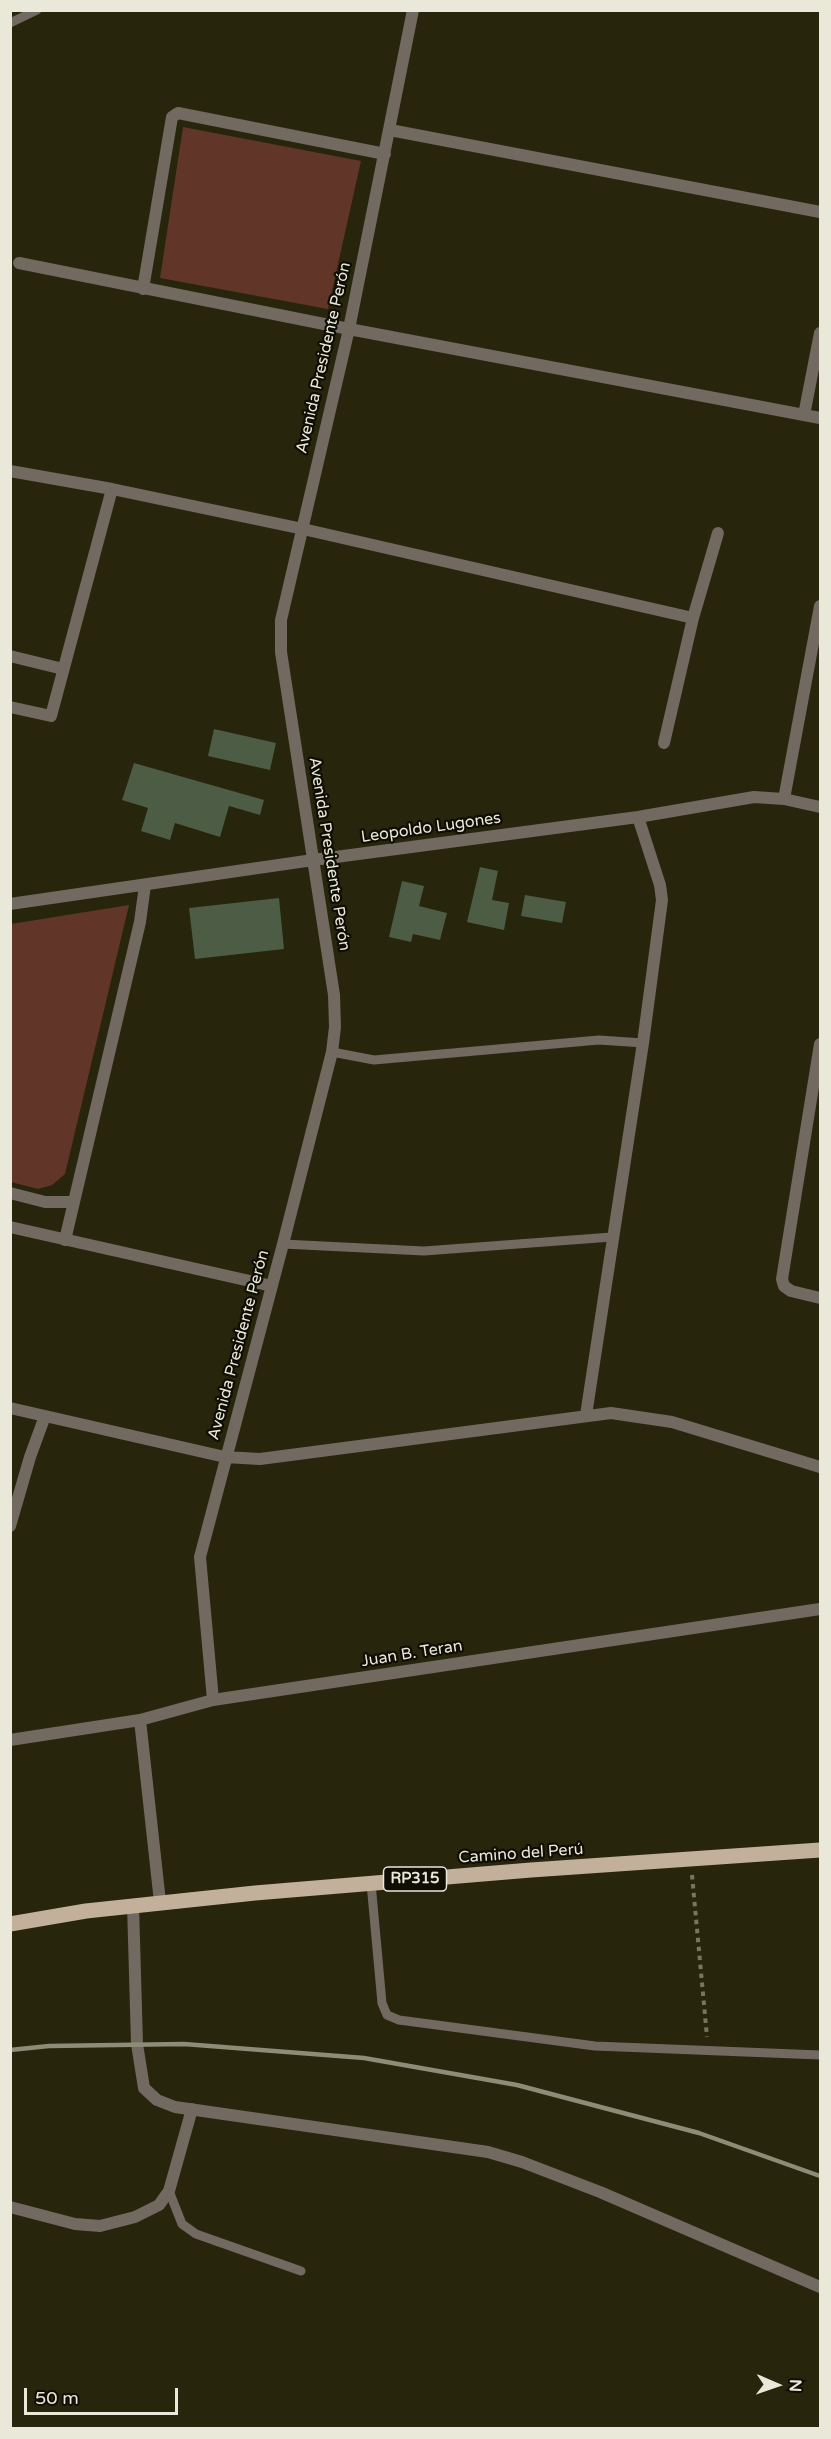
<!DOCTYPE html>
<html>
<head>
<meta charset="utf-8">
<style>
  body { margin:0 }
  #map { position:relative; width:831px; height:2439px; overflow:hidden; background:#27250b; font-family:"Varela Round",sans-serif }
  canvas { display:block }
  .frame { position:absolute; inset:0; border:12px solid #e9e8d9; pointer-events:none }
  .north { position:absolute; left:747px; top:2355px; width:60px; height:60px; -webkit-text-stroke:4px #0f0d04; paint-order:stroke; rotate:92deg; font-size:16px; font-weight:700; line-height:24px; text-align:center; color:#e9e8d9 }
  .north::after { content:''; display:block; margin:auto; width:21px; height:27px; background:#e9e8d9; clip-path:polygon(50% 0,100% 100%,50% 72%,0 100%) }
  .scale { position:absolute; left:24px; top:2388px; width:154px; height:27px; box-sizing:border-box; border:3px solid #e9e8d9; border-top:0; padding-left:8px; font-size:18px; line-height:21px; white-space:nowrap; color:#e9e8d9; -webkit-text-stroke:4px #0f0d04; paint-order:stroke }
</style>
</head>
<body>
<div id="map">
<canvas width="831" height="2439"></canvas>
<div class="frame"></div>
<div class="north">N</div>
<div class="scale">50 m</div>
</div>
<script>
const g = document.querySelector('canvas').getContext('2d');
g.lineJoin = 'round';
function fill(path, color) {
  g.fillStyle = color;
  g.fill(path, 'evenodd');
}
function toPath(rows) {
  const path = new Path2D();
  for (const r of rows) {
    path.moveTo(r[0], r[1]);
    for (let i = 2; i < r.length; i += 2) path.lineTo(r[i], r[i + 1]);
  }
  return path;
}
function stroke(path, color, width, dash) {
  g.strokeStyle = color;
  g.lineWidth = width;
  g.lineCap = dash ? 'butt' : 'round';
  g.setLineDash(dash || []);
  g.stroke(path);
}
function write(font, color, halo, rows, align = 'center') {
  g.font = font + ' "Varela Round",sans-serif';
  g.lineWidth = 4.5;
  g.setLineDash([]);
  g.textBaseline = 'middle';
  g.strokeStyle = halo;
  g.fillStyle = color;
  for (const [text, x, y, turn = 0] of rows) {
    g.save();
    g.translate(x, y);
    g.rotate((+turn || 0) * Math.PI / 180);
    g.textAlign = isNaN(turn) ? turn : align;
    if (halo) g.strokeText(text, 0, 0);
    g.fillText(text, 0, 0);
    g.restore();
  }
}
fill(toPath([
  [183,127,361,161,328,309,160,278],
  [129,905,65,1174,52,1185,38,1189,11,1182,11,924]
]), '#613629');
fill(toPath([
  [214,729,276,743,270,770,208,756],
  [134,763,264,800,260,815,229,806,220,837,175,823,170,840,141,831,148,808,122,800],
  [480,867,498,871,492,900,509,903,504,930,467,922],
  [402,881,424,886,419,906,447,913,440,940,413,934,411,942,389,937],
  [525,895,566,902,562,923,521,916],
  [279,898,284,949,195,959,189,908]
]), '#4c5c45');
stroke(toPath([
  [692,1875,707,2037]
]), '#787661', 4, [4.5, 4.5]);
stroke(toPath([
  [10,23,37,10],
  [332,1052,374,1060,599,1040,643,1043],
  [283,1244,424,1251,612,1237],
  [371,1883,382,2003,387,2015,399,2020,595,2046,820,2055],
  [169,2191,182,2224,196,2234,301,2271]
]), '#726960', 9);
stroke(toPath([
  [390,130,820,212],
  [19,263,349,329,820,418],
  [143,289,172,117,178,113,385,154],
  [804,415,820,333],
  [10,471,112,489,303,529,693,618],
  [10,656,63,669],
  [10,707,51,716,112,489],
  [664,743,693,618,718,533],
  [784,799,820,606],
  [10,904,313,860,638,817,754,797,784,799,820,807],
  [820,1044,782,1279,784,1286,791,1291,820,1298],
  [10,1193,45,1202,74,1202],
  [10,1227,272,1286],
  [65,1240,140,922,145,885],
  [10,1408,225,1457,260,1459,611,1413,672,1422,820,1467],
  [586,1415,643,1043,662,900,660,885,638,817],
  [10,1526,30,1457,45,1416],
  [213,1700,200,1557,283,1244,332,1052,335,1027,334,995,281,652,281,620,349,329,413,10],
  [140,1720,160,1902],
  [10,1740,140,1720,213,1700,820,1609],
  [133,1905,137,2044,144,2088,157,2100,175,2107,488,2152,522,2162,600,2192,820,2287],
  [10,2207,75,2224,100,2226,135,2217,159,2205,169,2191,192,2109]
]), '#726960', 12);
stroke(toPath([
  [10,1924,86,1911,255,1893,531,1870,820,1850]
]), '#c2b09b', 15);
stroke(toPath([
  [10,2050,49,2046,184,2044,364,2058,517,2085,699,2133,820,2176]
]), '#8d8c77', 4.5);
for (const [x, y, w] of [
  [415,1879,63]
]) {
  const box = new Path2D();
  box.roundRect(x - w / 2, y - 12, w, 24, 4.5);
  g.fillStyle = '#0f0d04';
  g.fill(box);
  stroke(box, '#e9e8d9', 1.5);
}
write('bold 15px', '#e9e8d9', null, [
  ["RP315",415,1879]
]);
write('16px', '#e9e8d9', '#0f0d04', [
  ["Avenida Presidente Perón",324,358,-77],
  ["Leopoldo Lugones",431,828,-8],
  ["Avenida Presidente Perón",329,854,81],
  ["Avenida Presidente Perón",239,1345,-75],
  ["Juan B. Teran",412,1654,-9],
  ["Camino del Perú",521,1854,-4]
]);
</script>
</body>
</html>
